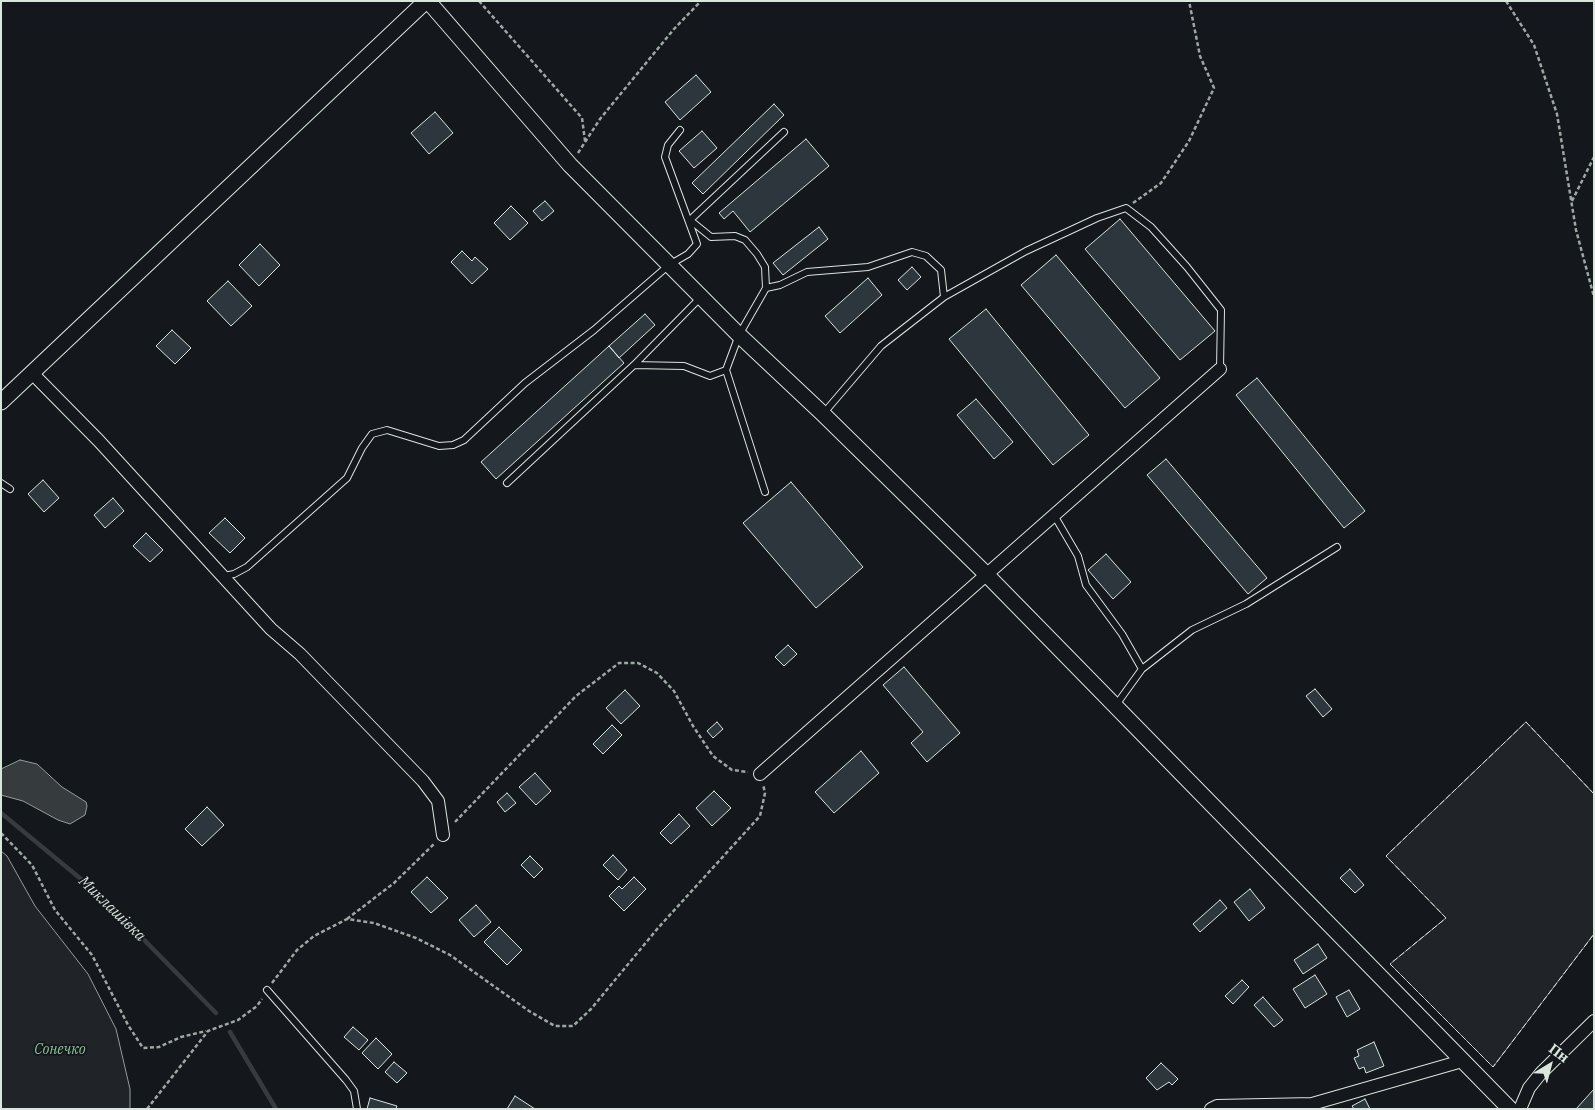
<!DOCTYPE html>
<html>
<head>
<meta charset="utf-8">
<style>
  body { margin:0 }
  #map { position:relative; width:1595px; height:1110px; overflow:hidden; background:#14181c; font-family:"IBM Plex Serif",serif }
  canvas { display:block }
  .frame { position:absolute; inset:0; border:2px solid #d8e6dc; pointer-events:none }
  .north { position:absolute; left:1525px; top:1040px; width:50px; height:50px; -webkit-text-stroke:4px #14181c; paint-order:stroke; rotate:37deg; font-size:14px; font-weight:700; line-height:20px; text-align:center; color:#d8e6dc }
  .north::after { content:''; display:block; margin:auto; width:18px; height:22px; background:#d8e6dc; clip-path:polygon(50% 0,100% 100%,50% 72%,0 100%) }
</style>
</head>
<body>
<div id="map">
<canvas width="1595" height="1110"></canvas>
<div class="frame"></div>
<div class="north">Пн</div>
</div>
<script>
const g = document.querySelector('canvas').getContext('2d');
g.lineJoin = 'round';
function fill(path, color) {
  g.fillStyle = color;
  g.fill(path, 'evenodd');
}
function toPath(rows) {
  const path = new Path2D();
  for (const r of rows) {
    path.moveTo(r[0], r[1]);
    for (let i = 2; i < r.length; i += 2) path.lineTo(r[i], r[i + 1]);
  }
  return path;
}
function stroke(path, color, width, dash) {
  g.strokeStyle = color;
  g.lineWidth = width;
  g.lineCap = dash ? 'butt' : 'round';
  g.setLineDash(dash || []);
  g.stroke(path);
}
function write(font, color, halo, rows, align = 'center') {
  g.font = font + ' "IBM Plex Serif",serif';
  g.lineWidth = 4;
  g.setLineDash([]);
  g.textBaseline = 'middle';
  g.strokeStyle = halo;
  g.fillStyle = color;
  for (const [text, x, y, turn = 0] of rows) {
    g.save();
    g.translate(x, y);
    g.rotate((+turn || 0) * Math.PI / 180);
    g.textAlign = isNaN(turn) ? turn : align;
    if (halo) g.strokeText(text, 0, 0);
    g.fillText(text, 0, 0);
    g.restore();
  }
}
const green = toPath([
  [1526,722,1594,794,1594,934,1493,1067,1390,964,1446,918,1386,856,1526,722],
  [1,851,7,856,35,906,88,974,116,1029,130,1089,130,1109,1,1109,1,851]
]);
fill(green, '#202428');
stroke(green, '#939e99', 1);
const water = toPath([
  [20,760,37,764,62,787,86,802,87,806,85,815,70,824,58,820,23,801,1,795,1,769,20,760]
]);
fill(water, '#363b3e');
stroke(water, '#939e99', 1);
stroke(toPath([
  [1,813,99,894,216,1013],
  [230,1032,276,1109]
]), '#363b3e', 4.5);
const building = toPath([
  [696,75,711,92,680,120,665,102,696,75],
  [774,104,784,115,703,194,692,183,774,104],
  [435,112,453,133,429,154,411,133,435,112],
  [702,131,717,148,694,168,679,151,702,131],
  [806,139,829,166,750,232,733,211,724,219,719,213,806,139],
  [545,201,554,211,542,221,533,211,545,201],
  [511,206,528,223,510,240,494,223,511,206],
  [1120,219,1215,331,1180,360,1085,249,1120,219],
  [819,227,828,239,783,275,773,263,819,227],
  [260,244,280,265,259,286,239,265,260,244],
  [462,251,472,261,475,257,488,269,472,284,451,262,462,251],
  [1056,255,1160,378,1125,408,1021,285,1056,255],
  [912,267,921,277,907,290,898,280,912,267],
  [868,278,882,295,840,333,825,316,868,278],
  [228,281,252,306,231,326,207,301,228,281],
  [986,309,1089,435,1053,465,949,339,986,309],
  [645,314,655,325,619,358,609,346,645,314],
  [172,330,191,348,175,364,156,346,172,330],
  [609,346,624,363,496,479,481,462,609,346],
  [1257,378,1365,511,1344,528,1236,395,1257,378],
  [976,399,1013,442,994,459,957,415,976,399],
  [1166,459,1267,578,1248,594,1147,475,1166,459],
  [43,480,59,498,44,512,28,494,43,480],
  [791,482,863,567,816,608,743,523,791,482],
  [113,498,124,511,105,528,94,515,113,498],
  [225,518,245,538,230,553,209,533,225,518],
  [146,533,163,550,150,562,133,546,146,533],
  [1106,554,1131,582,1113,599,1088,570,1106,554],
  [788,645,797,654,784,666,775,657,788,645],
  [904,667,960,733,927,762,911,743,923,732,883,685,904,667],
  [1315,689,1332,709,1323,717,1306,696,1315,689],
  [625,690,640,706,621,724,606,708,625,690],
  [717,722,723,729,713,738,707,731,717,722],
  [612,725,622,735,603,754,593,744,612,725],
  [861,751,879,773,834,813,815,792,861,751],
  [535,773,551,791,536,805,519,787,535,773],
  [714,791,731,808,712,826,696,808,714,791],
  [507,793,516,803,505,812,497,802,507,793],
  [207,807,224,825,202,846,185,829,207,807],
  [679,814,690,826,671,844,660,833,679,814],
  [613,855,627,870,618,880,603,865,613,855],
  [530,856,543,869,534,878,521,865,530,856],
  [1350,869,1364,885,1355,893,1340,878,1350,869],
  [427,877,448,898,431,913,411,892,427,877],
  [634,877,646,889,624,911,609,896,619,886,622,889,634,877],
  [1250,889,1265,908,1249,921,1234,902,1250,889],
  [1220,900,1227,908,1200,932,1193,924,1220,900],
  [476,905,491,922,474,937,459,920,476,905],
  [499,927,522,950,507,965,484,942,499,927],
  [1318,944,1327,958,1303,974,1294,960,1318,944],
  [1315,975,1327,994,1305,1008,1293,989,1315,975],
  [1242,980,1249,987,1233,1004,1225,996,1242,980],
  [1349,990,1360,1009,1347,1017,1336,997,1349,990],
  [1263,997,1283,1020,1274,1027,1254,1005,1263,997],
  [353,1027,368,1040,359,1050,344,1037,353,1027],
  [376,1038,392,1054,378,1069,362,1053,376,1038],
  [1374,1042,1384,1066,1366,1073,1364,1067,1359,1069,1354,1058,1359,1056,1357,1050,1374,1042],
  [394,1062,407,1073,397,1083,385,1072,394,1062],
  [1161,1063,1178,1079,1172,1085,1169,1082,1157,1090,1146,1078,1161,1063],
  [1594,1089,1594,1109,1576,1109,1594,1089],
  [515,1096,535,1109,507,1109,515,1096],
  [370,1098,397,1106,396,1109,367,1109,370,1098],
  [1365,1099,1370,1109,1354,1109,1352,1106,1365,1099]
]);
fill(building, '#2c363c');
stroke(building, '#d8e6dc', 1);
const service = toPath([
  [766,288,765,267,757,254,745,240,735,236,711,237,690,220,784,132],
  [944,297,1026,251,1097,218,1126,208,1151,227,1187,267,1221,310,1220,369],
  [634,365,684,366,710,376,726,370],
  [1,483,10,489],
  [507,483,634,365,701,297],
  [765,492,726,370,739,335,766,288,780,285,807,272,868,267,912,252,926,256,941,270,944,297,881,346,823,414],
  [1054,515,1078,556,1086,585,1122,634,1142,669],
  [224,576,234,574,247,567,347,478,362,448,372,434,387,430,439,446,453,445,464,440,525,383,594,330,669,265,688,254,697,244,665,157,668,145,680,130],
  [1116,705,1142,669,1192,630,1246,604,1337,547],
  [267,990,346,1080,354,1091,357,1109]
]);
const minor = toPath([
  [32,373,99,441,271,629,300,654,423,781,438,801,443,835],
  [760,774,1220,369],
  [1211,1109,1217,1106,1312,1104,1462,1061],
  [1520,1109,1529,1088,1541,1073,1594,1021]
]);
const tertiary = toPath([
  [428,1,570,165,739,335,823,414,986,574,1510,1109],
  [1,402,426,1]
]);
stroke(service, '#d8e6dc', 8);
stroke(minor, '#d8e6dc', 14);
stroke(tertiary, '#d8e6dc', 17);
stroke(toPath([
  [479,1,582,118,585,141],
  [1506,1,1534,45,1557,114,1576,230,1594,297],
  [578,153,600,119,674,29,701,1],
  [1572,201,1594,157],
  [1133,203,1161,183,1189,141,1214,88,1200,56,1189,1],
  [455,822,576,696,619,663,638,663,657,673,674,691,693,726,713,756,732,770,748,772],
  [1,833,32,865,55,910,92,955,128,1025,143,1048,159,1047,181,1037,206,1031],
  [347,919,394,883,434,844],
  [272,983,297,950,314,936,347,919,374,923,416,938,450,955,529,1011,555,1026,573,1026,591,1009,658,928,760,816,765,793,763,784],
  [147,1109,208,1031,238,1020,257,1006,262,999]
]), '#9da8a2', 2.5, [4, 2.5]);
stroke(service, '#14181c', 6);
stroke(minor, '#14181c', 12);
stroke(tertiary, '#14181c', 15);
stroke(toPath([
  [1594,794,1526,722,1386,856,1446,918,1390,964,1493,1067,1594,934]
]), '#d8e6dc', 1, [6, 2.5]);
write('italic 14px', '#8ac095', '#14181c', [
  ["Сонечко",60,1050]
]);
write('italic 15px', '#d8e6dc', '#14181c', [
  ["Миклашівка",112,909,44]
]);
</script>
</body>
</html>
